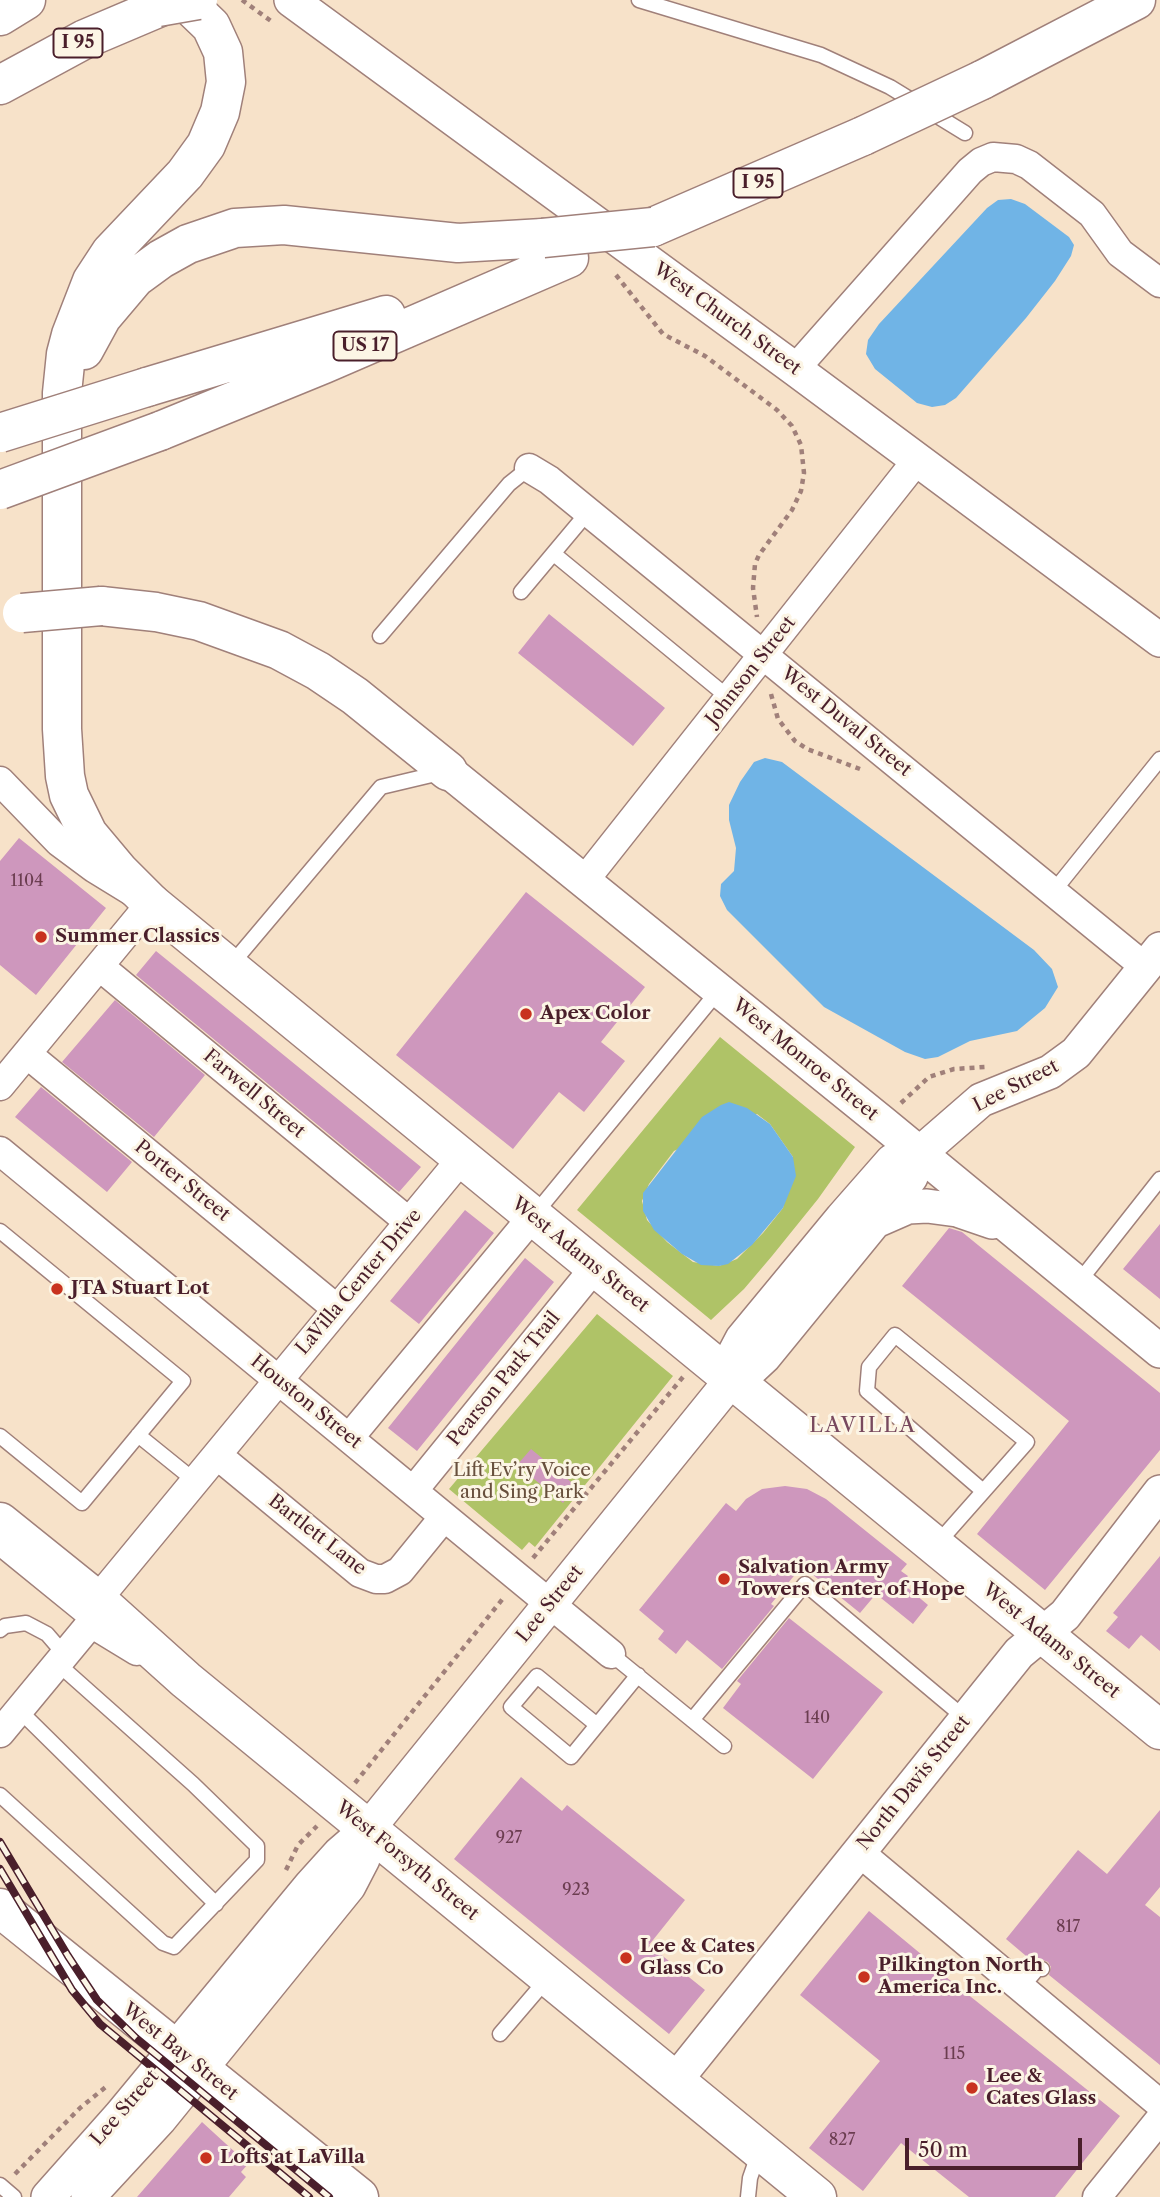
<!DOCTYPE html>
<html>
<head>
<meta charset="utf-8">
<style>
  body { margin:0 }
  #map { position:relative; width:1160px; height:2197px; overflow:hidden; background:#f7e2c9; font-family:"Libre Caslon Text",serif }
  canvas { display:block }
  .scale { position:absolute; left:905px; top:2138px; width:177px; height:32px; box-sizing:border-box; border:4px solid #4a1f2b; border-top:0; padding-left:9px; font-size:21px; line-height:24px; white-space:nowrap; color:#4a1f2b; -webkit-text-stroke:5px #fcf5e5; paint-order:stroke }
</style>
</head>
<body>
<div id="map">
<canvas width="1160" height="2197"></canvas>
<div class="scale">50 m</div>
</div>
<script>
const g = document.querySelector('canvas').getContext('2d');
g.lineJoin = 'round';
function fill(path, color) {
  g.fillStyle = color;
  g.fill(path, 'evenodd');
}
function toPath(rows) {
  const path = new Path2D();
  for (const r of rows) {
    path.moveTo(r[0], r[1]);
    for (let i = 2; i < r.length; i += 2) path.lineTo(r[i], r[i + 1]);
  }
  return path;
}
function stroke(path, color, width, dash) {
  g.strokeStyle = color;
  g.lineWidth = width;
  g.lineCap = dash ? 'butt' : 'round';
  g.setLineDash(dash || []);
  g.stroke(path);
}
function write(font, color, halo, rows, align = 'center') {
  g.font = font + ' "Libre Caslon Text",serif';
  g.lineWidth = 6;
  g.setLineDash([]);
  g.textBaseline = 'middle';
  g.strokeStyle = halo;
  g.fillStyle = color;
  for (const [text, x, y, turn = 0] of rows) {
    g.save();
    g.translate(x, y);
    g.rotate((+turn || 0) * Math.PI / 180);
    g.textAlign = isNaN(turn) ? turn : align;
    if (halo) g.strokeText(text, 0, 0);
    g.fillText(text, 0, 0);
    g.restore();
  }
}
fill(toPath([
  [720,1037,855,1147,818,1199,772,1256,744,1289,711,1320,577,1210],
  [757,1114,770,1124,793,1157,783,1208,763,1233,737,1259,719,1266,693,1262,667,1242,647,1220,642,1201,649,1184,674,1151],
  [597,1314,673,1376,535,1547,529,1542,522,1550,449,1489]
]), '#afc367');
fill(toPath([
  [1011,199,1025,204,1069,237,1074,245,1071,256,1055,281,1026,318,956,398,945,405,932,407,917,403,875,369,866,354,868,340,879,324,987,208,998,200],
  [765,758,782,762,1034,950,1052,969,1058,987,1045,1008,1017,1031,970,1041,938,1057,925,1059,905,1052,824,1007,727,910,720,896,721,884,734,871,736,848,729,820,729,805,740,782,754,762],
  [729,1102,747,1108,770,1124,793,1157,796,1176,783,1208,752,1245,728,1264,719,1266,701,1265,682,1254,654,1230,643,1211,643,1193,702,1117,721,1105]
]), '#70b4e6');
fill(toPath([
  [549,614,665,708,633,746,518,653],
  [19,838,106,908,36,995,0,965,0,861],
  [526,892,645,987,601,1042,625,1061,584,1112,559,1092,513,1149,396,1055],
  [156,951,421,1167,399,1192,136,975],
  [115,1000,205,1075,154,1137,62,1062],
  [41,1087,132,1162,107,1192,15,1117],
  [465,1210,494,1233,419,1324,390,1301],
  [1160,1224,1160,1299,1123,1269],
  [949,1228,962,1232,1160,1393,1160,1450,1045,1590,977,1534,1069,1421,902,1286],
  [525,1258,554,1282,417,1451,388,1428],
  [531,1449,576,1486,563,1503,517,1465],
  [785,1486,807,1489,826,1499,907,1564,901,1571,908,1576,902,1583,928,1605,913,1624,876,1594,860,1613,802,1566,771,1604,774,1606,722,1669,687,1640,676,1654,658,1639,664,1631,639,1610,726,1503,736,1511,746,1499,762,1489],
  [1160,1556,1160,1651,1141,1635,1129,1649,1106,1631,1118,1617,1113,1613],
  [789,1618,883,1692,813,1779,723,1708,741,1684,737,1681],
  [521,1777,562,1811,567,1805,685,1900,649,1945,705,1990,669,2034,454,1859],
  [1160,1810,1160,1887,1145,1905,1160,1917,1160,2065,1049,1975,1051,1967,1048,1962,1040,1959,1032,1961,1006,1939,1078,1850,1107,1874],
  [869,1911,927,1959,926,1961,1120,2116,1055,2197,969,2197,901,2143,863,2191,809,2148,880,2061,800,1995],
  [202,2122,248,2164,241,2172,246,2177,229,2197,137,2197]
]), '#ce97bd');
const service = toPath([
  [639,0,821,55,890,87,965,133],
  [554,554,729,698],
  [521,592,588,512],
  [380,636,509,484,529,468],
  [1053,892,1160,759],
  [230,966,381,787,440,773],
  [534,1215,719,990],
  [0,1231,183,1381,82,1503,0,1436],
  [1078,1283,1160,1179],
  [138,1435,195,1481],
  [936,1545,1027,1442,895,1335,869,1367,867,1391,983,1491],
  [0,1549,91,1623],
  [0,1630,5,1626,26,1623,47,1634,65,1655],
  [611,1654,724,1746],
  [19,1710,216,1904],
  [692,1720,805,1584,966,1719],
  [597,1725,537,1676,511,1707,571,1757,638,1675],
  [0,1795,163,1943,174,1947,257,1860,257,1846,193,1784,57,1663],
  [1021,1988,1038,1968,1042,1969],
  [500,2034,547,1979],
  [0,2185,14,2197],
  [748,2197,750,2178,759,2152]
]);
const minor = toPath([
  [795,369,970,171,981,162,993,157,1016,159,1029,165,1092,214,1120,253,1160,283],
  [529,468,549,480,1145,967],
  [0,781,59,842,94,868,151,903,0,1086],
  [584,881,917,460],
  [99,966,409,1222],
  [27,1054,337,1309],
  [0,1151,611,1654],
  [349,1438,533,1216],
  [217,1455,360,1573,376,1579,385,1579,400,1571,444,1517],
  [413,1491,595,1267],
  [97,1600,462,1158],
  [0,1733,91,1623,137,1651],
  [859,1852,1160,2104],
  [1097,2197,1160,2119]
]);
const tertiary = toPath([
  [291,0,795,369,1160,640],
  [448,771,883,1123,1160,1351],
  [876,1221,908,1207,927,1206,957,1210,992,1222],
  [732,1379,733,1356,742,1339,842,1218,892,1161,904,1154,920,1153],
  [675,2081,1019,1653,1065,1615,1160,1492],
  [48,2197,120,2116,311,1885,339,1854,368,1829,732,1379,749,1371,764,1357,911,1177,920,1153,981,1100,1050,1072,1076,1053,1160,949],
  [88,2197,160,2119,349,1886,363,1859,368,1829]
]);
const secondary = toPath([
  [0,1908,359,2197]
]);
const primary = toPath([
  [151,903,1160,1730],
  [0,1522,97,1600,186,1680,817,2197]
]);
const motorway = toPath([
  [0,16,26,0],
  [982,80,1136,0],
  [0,85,85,39,177,0],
  [653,227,863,136],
  [84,350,102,317,135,278,161,259,188,244,235,228,284,225,458,243,543,238],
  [147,387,386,315],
  [160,431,324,364,569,258],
  [101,606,156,612,199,621,279,650,318,671,355,696,448,771],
  [151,903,119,871,88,834,69,795,65,776,62,729,62,393,66,354,71,335,92,281,111,252,185,174,206,145,220,112,226,82,223,52,211,26,184,0]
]);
stroke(service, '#a0807a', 17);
stroke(minor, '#a0807a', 31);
stroke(tertiary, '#a0807a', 36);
stroke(secondary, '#a0807a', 41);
stroke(primary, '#a0807a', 41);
stroke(motorway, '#a0807a', 41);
stroke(toPath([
  [242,0,271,21],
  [616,275,663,334,705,356,777,410,792,426,801,445,804,473,801,491,792,510,759,555,755,564,753,588,757,617],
  [771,694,778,719,795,741,807,749,860,769],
  [901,1103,929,1077,954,1069,985,1067],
  [533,1558,683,1377],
  [355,1783,505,1596],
  [286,1870,298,1845,317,1826],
  [15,2174,80,2108,107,2086]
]), '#a0807a', 4.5, [5, 5]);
stroke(service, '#fff', 14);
stroke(minor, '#fff', 28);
stroke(tertiary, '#fff', 33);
stroke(secondary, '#fff', 38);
stroke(primary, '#fff', 38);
stroke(motorway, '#fff', 38);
const rail = toPath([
  [0,1842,68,1956,97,2000,136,2038,329,2197],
  [0,1869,72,1990,100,2024,309,2197]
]);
stroke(rail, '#4a1f2b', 8);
stroke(rail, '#fcf5e5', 5, [16]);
const motorwayBridge = toPath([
  [158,7,198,0],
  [863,136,982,80],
  [543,238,653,227],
  [0,433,147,387],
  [0,490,160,431],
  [22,613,101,606]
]);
stroke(motorwayBridge, '#a0807a', 41, []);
stroke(motorwayBridge, '#fff', 38);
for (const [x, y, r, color] of [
  [41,937,7,"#c8321e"],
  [526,1014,7,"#c8321e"],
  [57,1289,7,"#c8321e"],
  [724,1579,7,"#c8321e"],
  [626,1958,7,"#c8321e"],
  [864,1977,7,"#c8321e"],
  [972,2088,7,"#c8321e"],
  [206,2158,7,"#c8321e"]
]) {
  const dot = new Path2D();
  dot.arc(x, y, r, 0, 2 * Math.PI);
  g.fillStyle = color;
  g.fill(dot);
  stroke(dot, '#fcf5e5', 2.5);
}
write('16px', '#6b3d50', null, [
  ["1104",27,881],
  ["140",817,1718],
  ["927",509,1838],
  ["923",576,1890],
  ["817",1068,1927],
  ["115",954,2054],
  ["827",842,2140]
]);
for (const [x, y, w] of [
  [78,43,49],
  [758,183,49],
  [365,346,63]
]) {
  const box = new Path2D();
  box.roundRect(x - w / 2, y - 14.5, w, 29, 5);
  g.fillStyle = '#fcf5e5';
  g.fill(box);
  stroke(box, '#4a1f2b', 2);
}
write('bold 18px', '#4a1f2b', null, [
  ["I 95",78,43],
  ["I 95",758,183],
  ["US 17",365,346]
]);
write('19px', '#4a1f2b', '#fcf5e5', [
  ["West Church Street",727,319,36],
  ["Johnson Street",751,671,-52],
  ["West Duval Street",846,722,39],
  ["West Monroe Street",805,1060,39],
  ["Lee Street",1016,1086,-27],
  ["Farwell Street",254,1094,40],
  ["Porter Street",182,1181,39],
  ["West Adams Street",580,1255,39],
  ["LaVilla Center Drive",359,1282,-50],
  ["Pearson Park Trail",504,1379,-51],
  ["Houston Street",306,1402,39],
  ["Bartlett Lane",317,1535,38],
  ["Lee Street",550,1604,-51],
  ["West Adams Street",1051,1641,39],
  ["North Davis Street",914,1783,-51],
  ["West Forsyth Street",407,1861,39],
  ["West Bay Street",180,2052,39],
  ["Lee Street",125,2108,-49]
]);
write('bold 19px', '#4a1f2b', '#fcf5e5', [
  ["Summer Classics",55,937],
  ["Apex Color",540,1014],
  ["JTA Stuart Lot",71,1289],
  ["Salvation Army",738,1568],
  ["Towers Center of Hope",738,1590],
  ["Lee & Cates",640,1947],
  ["Glass Co",640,1969],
  ["Pilkington North",878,1966],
  ["America Inc.",878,1988],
  ["Lee &",986,2077],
  ["Cates Glass",986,2099],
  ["Lofts at LaVilla",220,2158]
], 'left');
write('19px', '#68503d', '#fcf5e5', [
  ["Lift Ev’ry Voice",522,1471],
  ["and Sing Park",522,1493]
]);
g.letterSpacing = '2px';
write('21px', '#78495e', '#fcf5e5', [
  ["LAVILLA",863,1426]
]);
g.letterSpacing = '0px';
</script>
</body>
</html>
